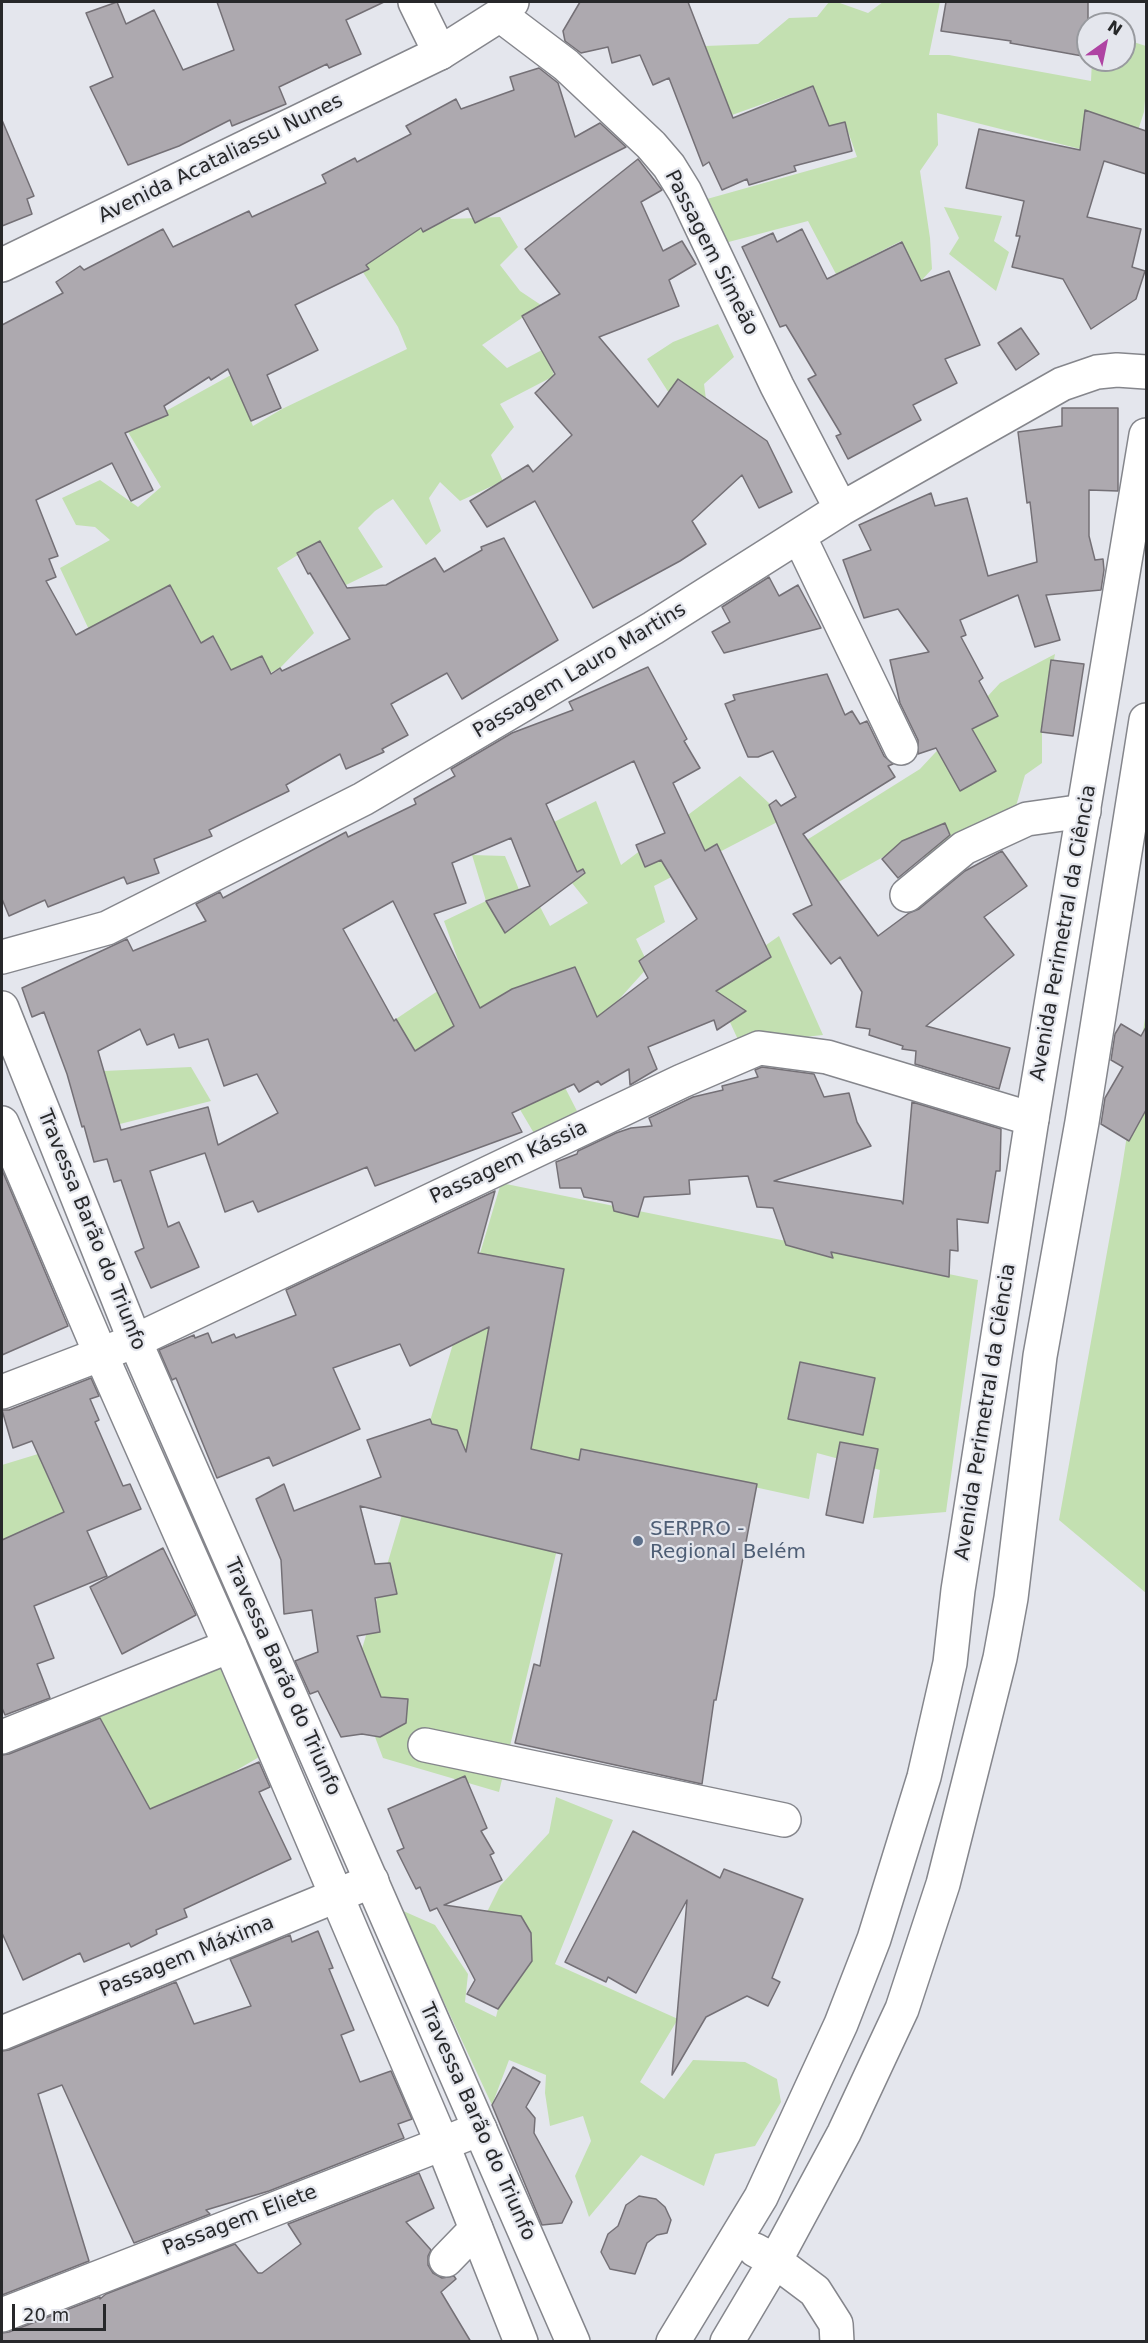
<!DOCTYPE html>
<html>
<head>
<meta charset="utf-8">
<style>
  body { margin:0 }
  #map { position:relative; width:1148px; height:2343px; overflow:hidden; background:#e4e6ed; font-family:"DejaVu Sans",sans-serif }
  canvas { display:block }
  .frame { position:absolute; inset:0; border:3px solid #27282a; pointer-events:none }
  .north { position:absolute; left:1076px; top:12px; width:60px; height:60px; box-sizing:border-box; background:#e4e6ed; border:2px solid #989a9f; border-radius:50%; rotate:33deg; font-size:16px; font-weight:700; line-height:24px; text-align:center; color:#27282a }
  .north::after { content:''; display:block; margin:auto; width:21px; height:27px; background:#af43a3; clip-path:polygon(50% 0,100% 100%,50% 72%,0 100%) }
  .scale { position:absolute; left:12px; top:2304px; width:94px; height:27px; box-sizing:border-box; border:3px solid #27282a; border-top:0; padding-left:8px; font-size:18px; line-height:21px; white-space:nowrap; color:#27282a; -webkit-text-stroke:4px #e4e6ed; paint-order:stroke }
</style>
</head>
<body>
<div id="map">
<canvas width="1148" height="2343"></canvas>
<div class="frame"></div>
<div class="north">N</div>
<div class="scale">20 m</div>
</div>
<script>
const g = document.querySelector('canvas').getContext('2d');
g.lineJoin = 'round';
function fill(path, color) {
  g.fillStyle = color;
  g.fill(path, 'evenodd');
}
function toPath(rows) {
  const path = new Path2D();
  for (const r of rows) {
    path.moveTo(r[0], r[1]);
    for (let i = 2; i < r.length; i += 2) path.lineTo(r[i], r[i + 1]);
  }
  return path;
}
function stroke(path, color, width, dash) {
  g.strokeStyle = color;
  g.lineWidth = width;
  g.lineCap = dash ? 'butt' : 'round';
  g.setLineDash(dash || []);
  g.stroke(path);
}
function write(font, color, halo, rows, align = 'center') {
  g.font = font + ' "DejaVu Sans",sans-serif';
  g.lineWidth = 4.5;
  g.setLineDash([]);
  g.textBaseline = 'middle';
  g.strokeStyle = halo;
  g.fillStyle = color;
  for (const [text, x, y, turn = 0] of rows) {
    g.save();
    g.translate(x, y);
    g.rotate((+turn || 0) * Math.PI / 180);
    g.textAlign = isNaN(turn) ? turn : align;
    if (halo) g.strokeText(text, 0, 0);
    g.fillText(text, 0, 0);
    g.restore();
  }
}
fill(toPath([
  [829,2,837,2,868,13,883,2,940,2,929,55,949,55,1091,81,1092,60,1124,60,1124,39,1146,46,1146,88,1144,112,1128,161,937,113,938,145,920,171,930,238,932,269,921,281,901,241,836,274,808,221,721,244,707,199,857,157,845,123,829,126,813,86,732,115,705,46,758,44,789,18,817,17],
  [944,207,1002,216,994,241,1009,252,996,291,949,254,959,238],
  [398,215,423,231,450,219,500,217,518,247,500,265,520,291,541,305,482,345,507,368,546,348,554,376,500,404,514,427,491,455,503,481,460,501,440,482,429,498,441,531,426,545,393,499,375,511,358,528,383,567,346,585,320,541,277,568,314,633,280,668,232,691,184,651,185,613,170,585,92,636,60,568,110,540,95,527,76,525,62,498,100,480,138,507,161,487,128,432,231,375,253,426,282,409,407,349,398,327,359,266],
  [718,324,734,357,704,384,707,407,676,404,647,359,673,342],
  [1055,654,1042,725,1042,763,1025,775,1014,813,929,864,915,839,835,884,794,848,920,769,1000,683],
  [740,776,785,818,654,886,665,922,636,939,649,966,613,1006,607,1039,575,967,514,988,577,1111,535,1135,466,1018,441,1034,421,1061,396,1019,463,974,444,921,486,901,472,855,505,856,525,904,536,899,550,926,588,903,532,833,596,801,621,865],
  [779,936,823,1035,740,1044,712,983],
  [1146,1012,1146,1593,1059,1520,1121,1174],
  [191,1067,211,1101,104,1128,82,1072],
  [501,1183,978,1280,946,1512,873,1518,880,1470,817,1453,809,1499,581,1449,499,1792,383,1758,353,1679],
  [38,1454,52,1487,74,1477,92,1499,22,1530,30,1561,2,1572,2,1465],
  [225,1661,266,1753,122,1837,63,1721],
  [556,1797,613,1820,555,1964,678,2019,640,2082,664,2099,693,2060,745,2062,777,2079,781,2102,755,2146,715,2154,704,2186,641,2155,589,2217,575,2176,591,2141,583,2116,550,2126,545,2093,546,2075,509,2060,492,2105,401,1910,435,1925,468,1974,465,2002,496,2017,498,2009,532,1960,531,1933,521,1916,484,1918,500,1886,549,1833]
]), '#c3e0b1');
const building = toPath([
  [117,2,126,24,154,10,183,70,234,50,217,2,384,2,346,20,361,54,329,68,327,64,279,87,286,104,232,126,230,120,179,146,128,165,90,87,113,77,86,13,117,2],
  [580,2,688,2,733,118,813,86,829,126,845,122,852,151,794,166,796,171,749,185,747,179,722,190,709,162,703,166,669,78,653,85,640,55,612,63,608,47,581,53,565,41,563,31,580,2],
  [946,2,1088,2,1088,57,1010,43,1011,41,941,31,946,2],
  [539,68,558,83,575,137,600,123,626,147,475,223,468,208,423,232,421,228,366,265,369,269,295,305,318,350,267,375,281,408,251,421,228,369,211,380,209,377,164,406,168,415,125,433,153,490,131,501,112,463,36,500,58,556,49,559,56,577,46,581,76,635,170,585,201,643,213,636,231,670,262,656,271,674,280,668,282,671,350,639,310,573,308,574,297,553,320,541,347,588,386,585,435,558,444,572,482,550,481,547,504,538,558,640,462,699,447,673,391,704,408,735,382,749,384,752,346,769,340,754,286,785,289,791,209,830,212,836,154,859,159,873,127,884,124,877,48,907,45,900,9,916,2,899,2,325,63,293,56,282,80,266,84,270,163,229,173,247,249,211,252,217,326,183,322,175,355,158,357,162,411,134,406,126,456,99,461,109,514,90,510,77,539,68],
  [1085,110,1146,131,1146,174,1104,161,1087,217,1141,229,1132,267,1145,271,1136,299,1091,329,1063,279,1012,267,1020,236,1016,236,1024,201,966,188,979,129,1080,150,1085,110],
  [2,120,34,196,27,199,32,214,2,226,2,120],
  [638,159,662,190,641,202,663,251,682,241,696,264,669,280,679,306,599,337,658,407,678,379,767,441,792,492,759,508,742,475,692,521,706,544,680,561,593,608,535,501,487,527,470,501,528,465,533,472,572,435,535,393,555,374,522,316,560,294,525,249,638,159],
  [802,229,827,279,902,242,921,281,949,271,980,345,945,359,957,383,913,405,921,420,848,459,836,436,841,434,808,379,816,375,786,325,780,327,742,247,773,233,777,242,802,229],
  [1021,328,1039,354,1016,370,998,343,1021,328],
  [1062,408,1118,408,1118,491,1089,490,1089,536,1095,560,1103,559,1104,570,1101,590,1046,595,1060,640,1035,647,1018,595,960,620,966,635,961,637,983,678,979,681,998,716,972,729,996,771,960,791,936,748,918,754,918,740,900,703,890,660,929,652,898,609,864,618,843,560,871,550,859,525,931,493,935,506,967,498,988,576,1037,562,1030,502,1027,503,1018,432,1062,426,1062,408],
  [769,577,779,596,798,585,821,628,724,653,712,632,730,622,722,607,769,577],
  [1051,660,1084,664,1073,736,1041,732,1051,660],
  [648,667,687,739,684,741,700,768,673,783,705,851,717,844,771,957,716,991,746,1011,717,1030,714,1020,648,1047,657,1069,630,1085,629,1069,601,1085,598,1081,579,1092,574,1084,512,1113,522,1132,375,1186,367,1167,258,1212,253,1201,225,1212,205,1153,150,1171,168,1227,179,1222,199,1267,151,1288,135,1252,144,1248,121,1180,114,1182,107,1159,94,1162,84,1126,82,1127,67,1074,44,1012,32,1017,22,988,127,939,133,951,206,921,196,904,220,892,223,898,346,832,348,837,416,804,414,799,455,776,451,769,512,733,573,710,569,702,648,667],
  [634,761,665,833,636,845,645,867,661,860,697,919,639,961,648,978,597,1017,575,967,512,989,480,1008,434,914,466,903,452,863,511,838,530,886,486,901,505,933,585,873,583,869,577,872,546,804,634,761],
  [393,901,454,1026,415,1051,396,1019,394,1021,343,929,393,901],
  [140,1029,147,1045,174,1034,179,1048,208,1039,224,1086,257,1074,278,1113,218,1145,208,1107,121,1130,98,1051,140,1029],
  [827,674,845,715,852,711,860,724,867,721,884,756,893,764,888,766,895,777,803,834,878,936,909,913,919,909,965,871,1002,851,1027,886,984,917,1014,955,926,1026,1010,1048,999,1089,915,1064,916,1051,902,1049,903,1046,869,1035,870,1029,856,1027,862,992,840,957,831,964,793,914,812,905,769,805,776,800,781,806,796,797,773,751,758,757,748,757,725,704,735,700,733,695,827,674],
  [945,823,950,835,898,878,882,859,902,841,945,823],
  [1121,1024,1141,1036,1146,1027,1146,1110,1129,1141,1101,1124,1105,1098,1123,1067,1111,1060,1115,1034,1121,1024],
  [762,1067,814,1074,824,1097,849,1093,857,1122,871,1146,774,1181,901,1201,903,1204,912,1102,1001,1129,1000,1171,996,1171,988,1223,957,1219,958,1251,950,1250,949,1277,831,1252,833,1258,786,1245,773,1208,757,1207,748,1176,689,1180,690,1194,644,1197,638,1217,614,1211,612,1202,584,1197,581,1188,560,1188,556,1162,577,1154,578,1151,616,1133,631,1128,652,1126,649,1118,693,1097,723,1090,722,1086,758,1077,755,1070,762,1067],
  [2,1170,68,1326,2,1355,2,1170],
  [495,1191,478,1253,564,1269,531,1449,579,1460,581,1449,757,1484,716,1700,714,1700,702,1784,515,1743,534,1664,540,1666,562,1554,360,1506,375,1564,390,1563,397,1594,375,1598,380,1632,357,1636,381,1697,408,1699,406,1723,380,1737,362,1734,341,1737,318,1691,310,1694,295,1661,318,1652,312,1610,284,1614,281,1560,256,1499,284,1484,294,1511,381,1477,367,1440,430,1419,432,1424,457,1430,466,1452,489,1327,410,1366,400,1344,333,1368,360,1429,273,1466,269,1457,217,1478,176,1378,172,1380,159,1350,194,1335,195,1338,208,1333,212,1343,234,1334,236,1338,296,1315,286,1290,495,1191],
  [800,1362,875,1378,863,1435,788,1419,800,1362],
  [91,1378,99,1396,90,1399,99,1420,95,1422,123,1486,130,1484,141,1509,87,1531,107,1576,34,1606,54,1658,37,1664,50,1698,5,1715,2,1708,2,1540,64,1512,32,1441,13,1448,2,1410,9,1410,91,1378],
  [840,1442,878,1449,863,1523,826,1515,840,1442],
  [163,1548,196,1615,122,1654,90,1587,163,1548],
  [100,1718,150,1809,259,1762,270,1787,259,1792,291,1859,184,1909,187,1917,156,1930,157,1934,131,1947,129,1943,84,1962,80,1953,23,1980,2,1933,2,1755,9,1754,100,1718],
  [465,1776,487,1828,481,1831,494,1853,490,1855,502,1880,444,1905,521,1916,531,1933,532,1961,498,2009,467,1994,475,1980,437,1908,430,1911,420,1887,416,1889,397,1851,404,1848,388,1809,465,1776],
  [633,1831,720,1878,724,1869,803,1899,772,1978,780,1982,768,2006,747,1996,706,2017,672,2075,687,1900,636,1993,608,1977,606,1982,565,1962,633,1831],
  [318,1931,333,1968,329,1969,354,2030,341,2035,360,2082,391,2071,412,2119,398,2124,404,2138,269,2191,206,2210,210,2214,134,2243,62,2085,38,2094,89,2261,2,2295,2,2051,9,2050,176,1982,194,2024,251,2006,230,1959,290,1935,292,1942,318,1931],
  [513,2067,540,2082,526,2107,535,2118,534,2133,572,2202,562,2223,542,2225,492,2105,513,2067],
  [419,2173,434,2208,406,2222,431,2250,428,2256,428,2265,433,2273,442,2278,454,2276,456,2279,441,2292,471,2342,2,2342,2,2333,9,2332,100,2297,100,2299,106,2294,235,2244,258,2273,262,2273,301,2244,288,2224,419,2173],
  [639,2196,656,2199,665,2207,671,2220,667,2233,657,2235,647,2243,635,2274,610,2269,601,2252,608,2234,618,2226,626,2205,639,2196]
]);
fill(building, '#ada9af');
stroke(building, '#747076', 1.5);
const street = toPath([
  [500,15,566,65,651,145,669,166,685,192,777,386,841,509],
  [2,265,440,53,500,15,512,2],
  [799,536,901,748],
  [907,895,964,848,1027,819,1084,811],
  [2,957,107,928,363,799,653,628,841,509,1062,384,1097,372,1117,370,1146,372],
  [2,1392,135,1341,682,1081,759,1048,827,1057,1032,1119],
  [2,1737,230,1646],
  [425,1745,784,1820],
  [2,2033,372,1881],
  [446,2260,476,2229],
  [2,2315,480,2129]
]);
const secondary = toPath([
  [415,2,440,53],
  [2,1008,135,1341,573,2342],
  [2,1123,101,1355,230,1646,442,2143,521,2342],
  [755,2250,775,2261,815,2291,836,2324,837,2342],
  [673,2342,761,2197,841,2024,874,1939,924,1777,950,1663,958,1590,1032,1119,1146,435],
  [727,2342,775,2261,844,2133,902,2009,943,1884,1000,1658,1011,1598,1040,1356,1082,1122,1146,720]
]);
stroke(street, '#85868c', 36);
stroke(secondary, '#85868c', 36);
stroke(street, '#fff', 33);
stroke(secondary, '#fff', 33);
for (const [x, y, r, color] of [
  [638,1541,6,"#5c6f8a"]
]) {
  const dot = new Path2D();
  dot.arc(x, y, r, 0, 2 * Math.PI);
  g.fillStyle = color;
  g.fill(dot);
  stroke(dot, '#e4e6ed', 2);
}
write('20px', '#27282a', '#e4e6ed', [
  ["Avenida Acataliassu Nunes",221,159,-26],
  ["Passagem Simeão",711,253,63],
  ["Passagem Lauro Martins",580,671,-31],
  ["Avenida Perimetral da Ciência",1064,933,-80],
  ["Passagem Kássia",509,1163,-25],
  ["Travessa Barão do Triunfo",91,1230,68],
  ["Avenida Perimetral da Ciência",986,1412,-81],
  ["Travessa Barão do Triunfo",282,1677,66],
  ["Passagem Máxima",187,1957,-22],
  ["Travessa Barão do Triunfo",477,2122,66],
  ["Passagem Eliete",240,2221,-21]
]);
write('20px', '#4e5e75', '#e4e6ed', [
  ["SERPRO -",650,1530],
  ["Regional Belém",650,1553]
], 'left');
</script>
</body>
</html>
